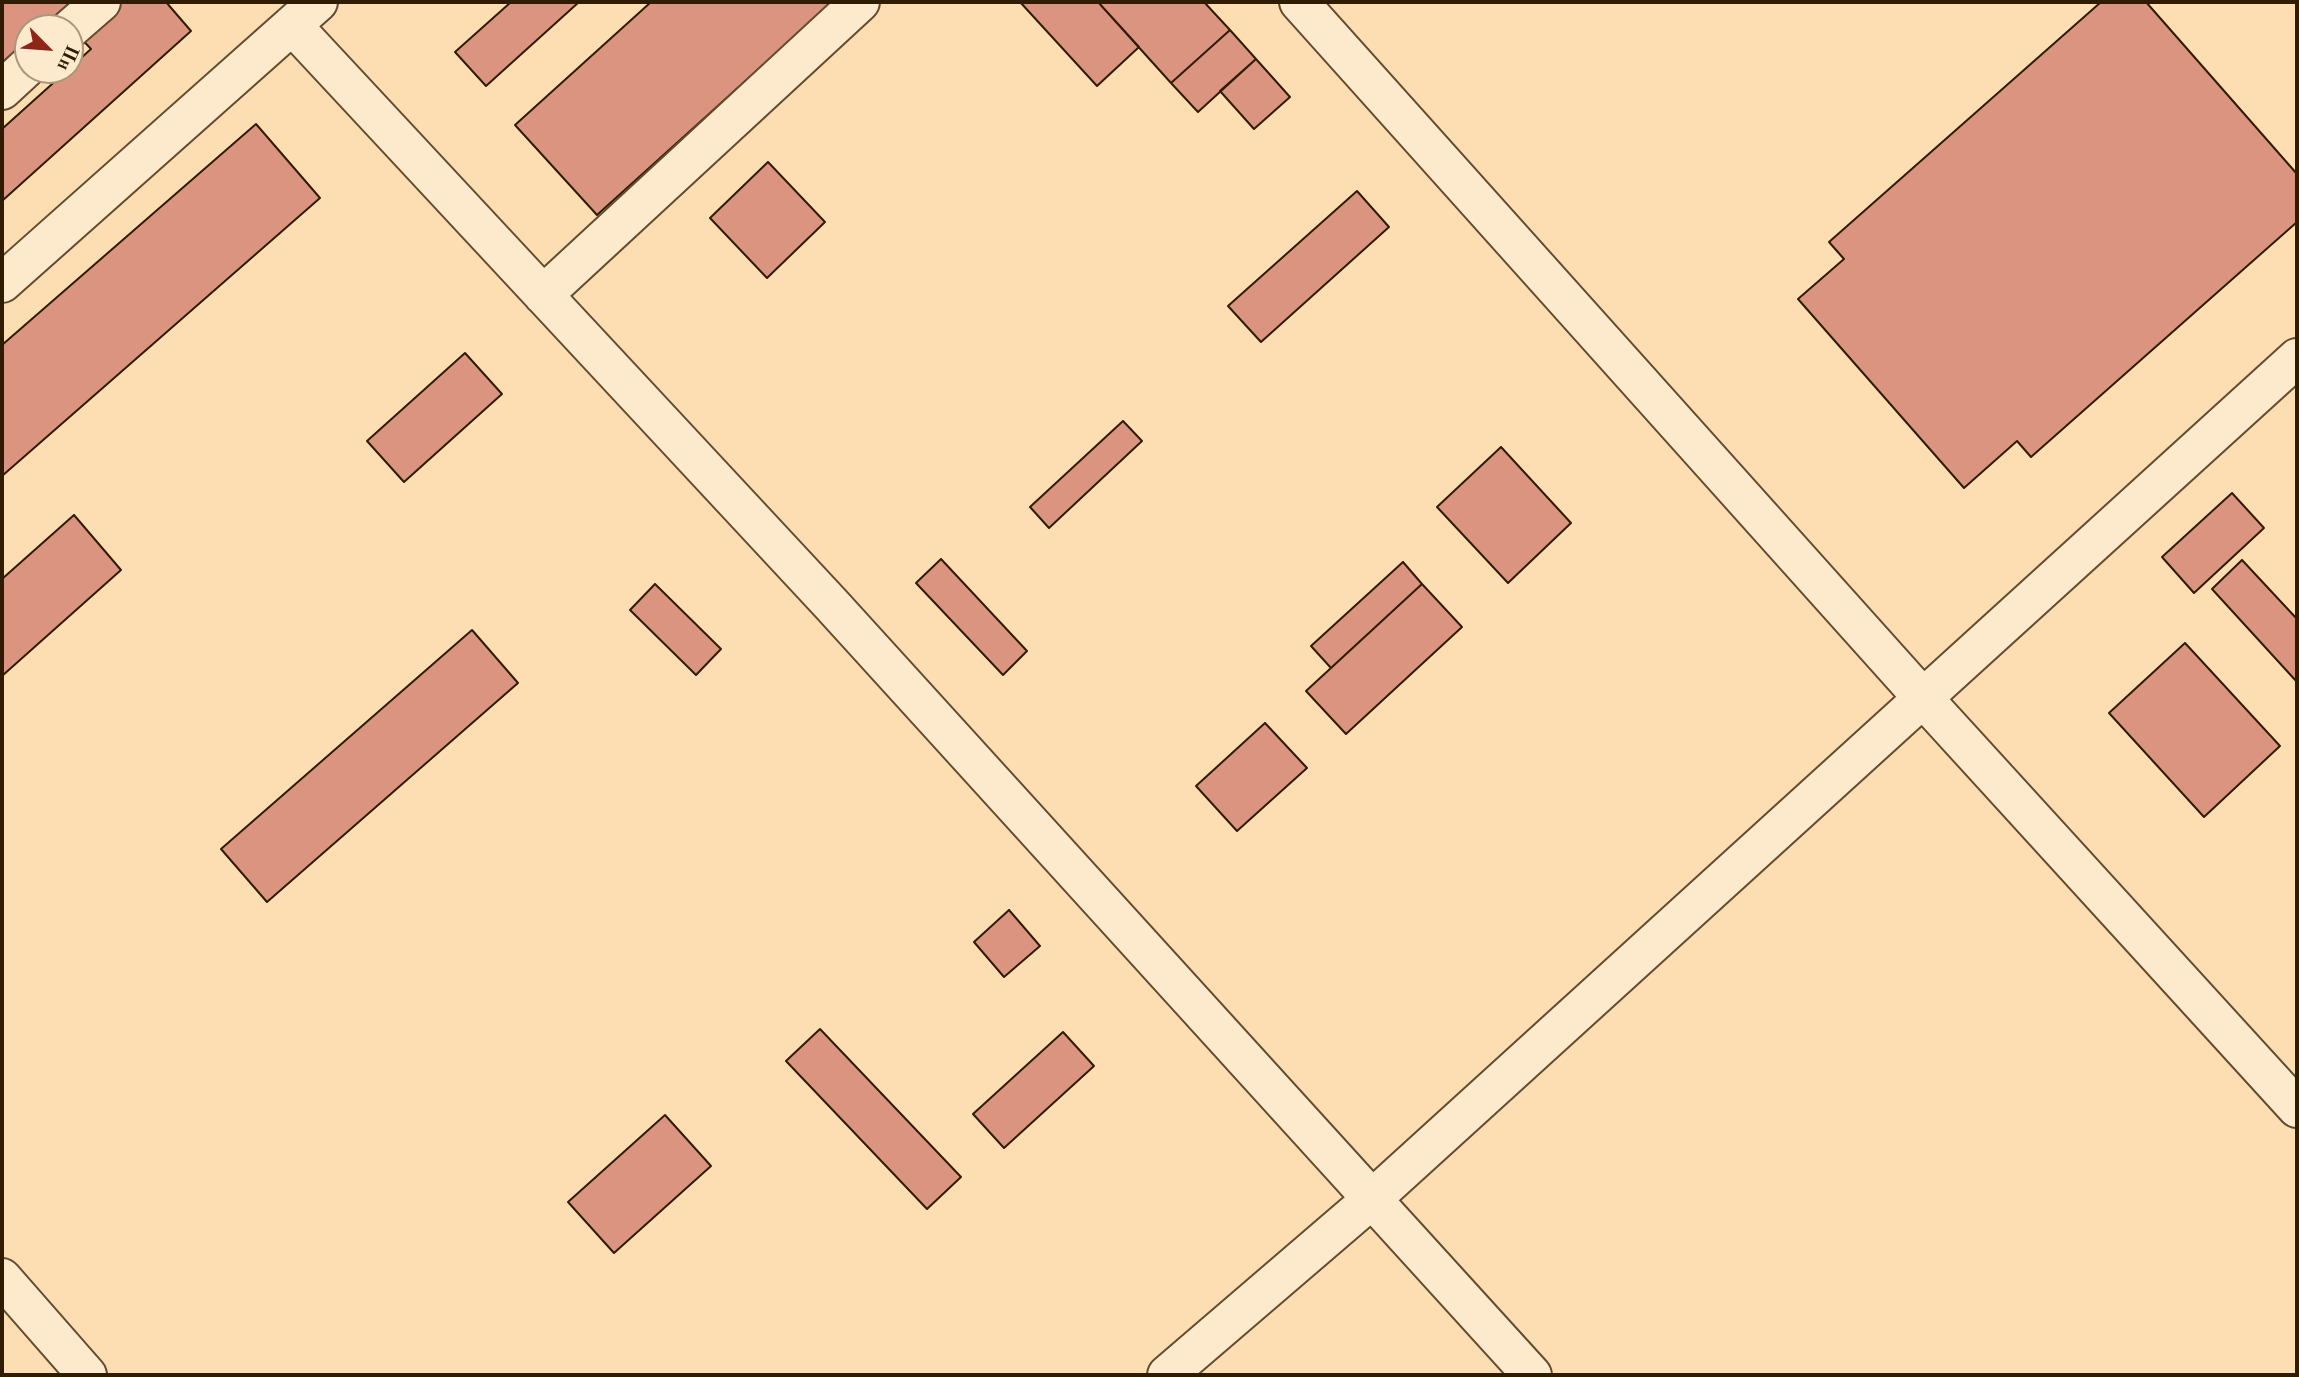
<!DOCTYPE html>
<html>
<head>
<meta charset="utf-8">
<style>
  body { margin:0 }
  #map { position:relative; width:2299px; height:1377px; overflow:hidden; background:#fcdeb2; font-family:"Old Standard TT",serif }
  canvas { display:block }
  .frame { position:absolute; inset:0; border:4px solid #301c03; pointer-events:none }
  .north { position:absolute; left:14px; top:14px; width:70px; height:70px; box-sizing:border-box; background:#fdeacd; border:2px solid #ab987c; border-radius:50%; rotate:115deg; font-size:19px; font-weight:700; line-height:28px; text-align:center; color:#301c03 }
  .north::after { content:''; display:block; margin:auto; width:24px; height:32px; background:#8f2418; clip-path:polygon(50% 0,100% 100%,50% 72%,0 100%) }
</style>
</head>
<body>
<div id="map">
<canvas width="2299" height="1377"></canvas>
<div class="frame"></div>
<div class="north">Пн</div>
</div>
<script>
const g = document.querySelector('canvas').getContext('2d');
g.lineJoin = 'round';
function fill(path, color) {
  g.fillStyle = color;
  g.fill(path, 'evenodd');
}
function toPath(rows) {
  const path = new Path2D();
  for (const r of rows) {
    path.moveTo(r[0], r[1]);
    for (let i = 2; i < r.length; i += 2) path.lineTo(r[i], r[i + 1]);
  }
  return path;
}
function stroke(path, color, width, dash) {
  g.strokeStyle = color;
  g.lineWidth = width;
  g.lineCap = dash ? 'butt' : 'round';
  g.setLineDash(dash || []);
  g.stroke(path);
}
const building = toPath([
  [2,2,71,2,42,28,28,28,28,40,2,63,2,2],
  [118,2,166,2,191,31,2,201,2,129,91,49,79,36,118,2],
  [511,2,579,2,486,86,455,52,511,2],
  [651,2,833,2,597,215,515,125,651,2],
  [1020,2,1098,2,1139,47,1097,86,1020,2],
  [1098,2,1204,2,1230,30,1171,83,1098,2],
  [2101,2,2146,2,2297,174,2297,222,2031,457,2017,441,1964,488,1798,299,1844,259,1829,242,2101,2],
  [1230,30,1256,59,1198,112,1171,83,1230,30],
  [1256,59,1290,97,1254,129,1220,91,1256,59],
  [256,124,320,198,2,476,2,345,256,124],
  [768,162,825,222,767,278,710,218,768,162],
  [1357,191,1389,227,1261,342,1228,306,1357,191],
  [465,353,502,394,404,482,367,441,465,353],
  [1123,421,1142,441,1049,528,1030,507,1123,421],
  [1501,447,1571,523,1508,583,1437,507,1501,447],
  [2232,493,2264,528,2194,593,2162,557,2232,493],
  [74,515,121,570,2,676,2,579,74,515],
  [941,559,1027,651,1003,675,916,583,941,559],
  [2242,560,2297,619,2297,682,2212,589,2242,560],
  [1403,562,1422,584,1331,668,1311,646,1403,562],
  [655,584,721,649,696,675,630,610,655,584],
  [1422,584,1462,627,1346,734,1306,691,1422,584],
  [472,630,518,683,267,902,221,849,472,630],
  [2185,643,2280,746,2204,817,2109,713,2185,643],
  [1265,723,1307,768,1237,831,1196,786,1265,723],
  [1009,910,1040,946,1004,977,974,942,1009,910],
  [820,1029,961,1177,927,1209,786,1061,820,1029],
  [1063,1032,1094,1066,1004,1148,973,1114,1063,1032],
  [665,1115,711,1166,614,1253,568,1202,665,1115]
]);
fill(building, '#db947f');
stroke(building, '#301c03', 2);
const minor = toPath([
  [1299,2,1922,697,2297,1108],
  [292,25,831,604,1532,1375],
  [70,29,101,2],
  [2,90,28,66],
  [2,283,318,2],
  [543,295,860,2],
  [2,1278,87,1375],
  [1167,1375,1372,1199,2297,358]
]);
stroke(minor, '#634c2f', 42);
stroke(minor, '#fdeacd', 38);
</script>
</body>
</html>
